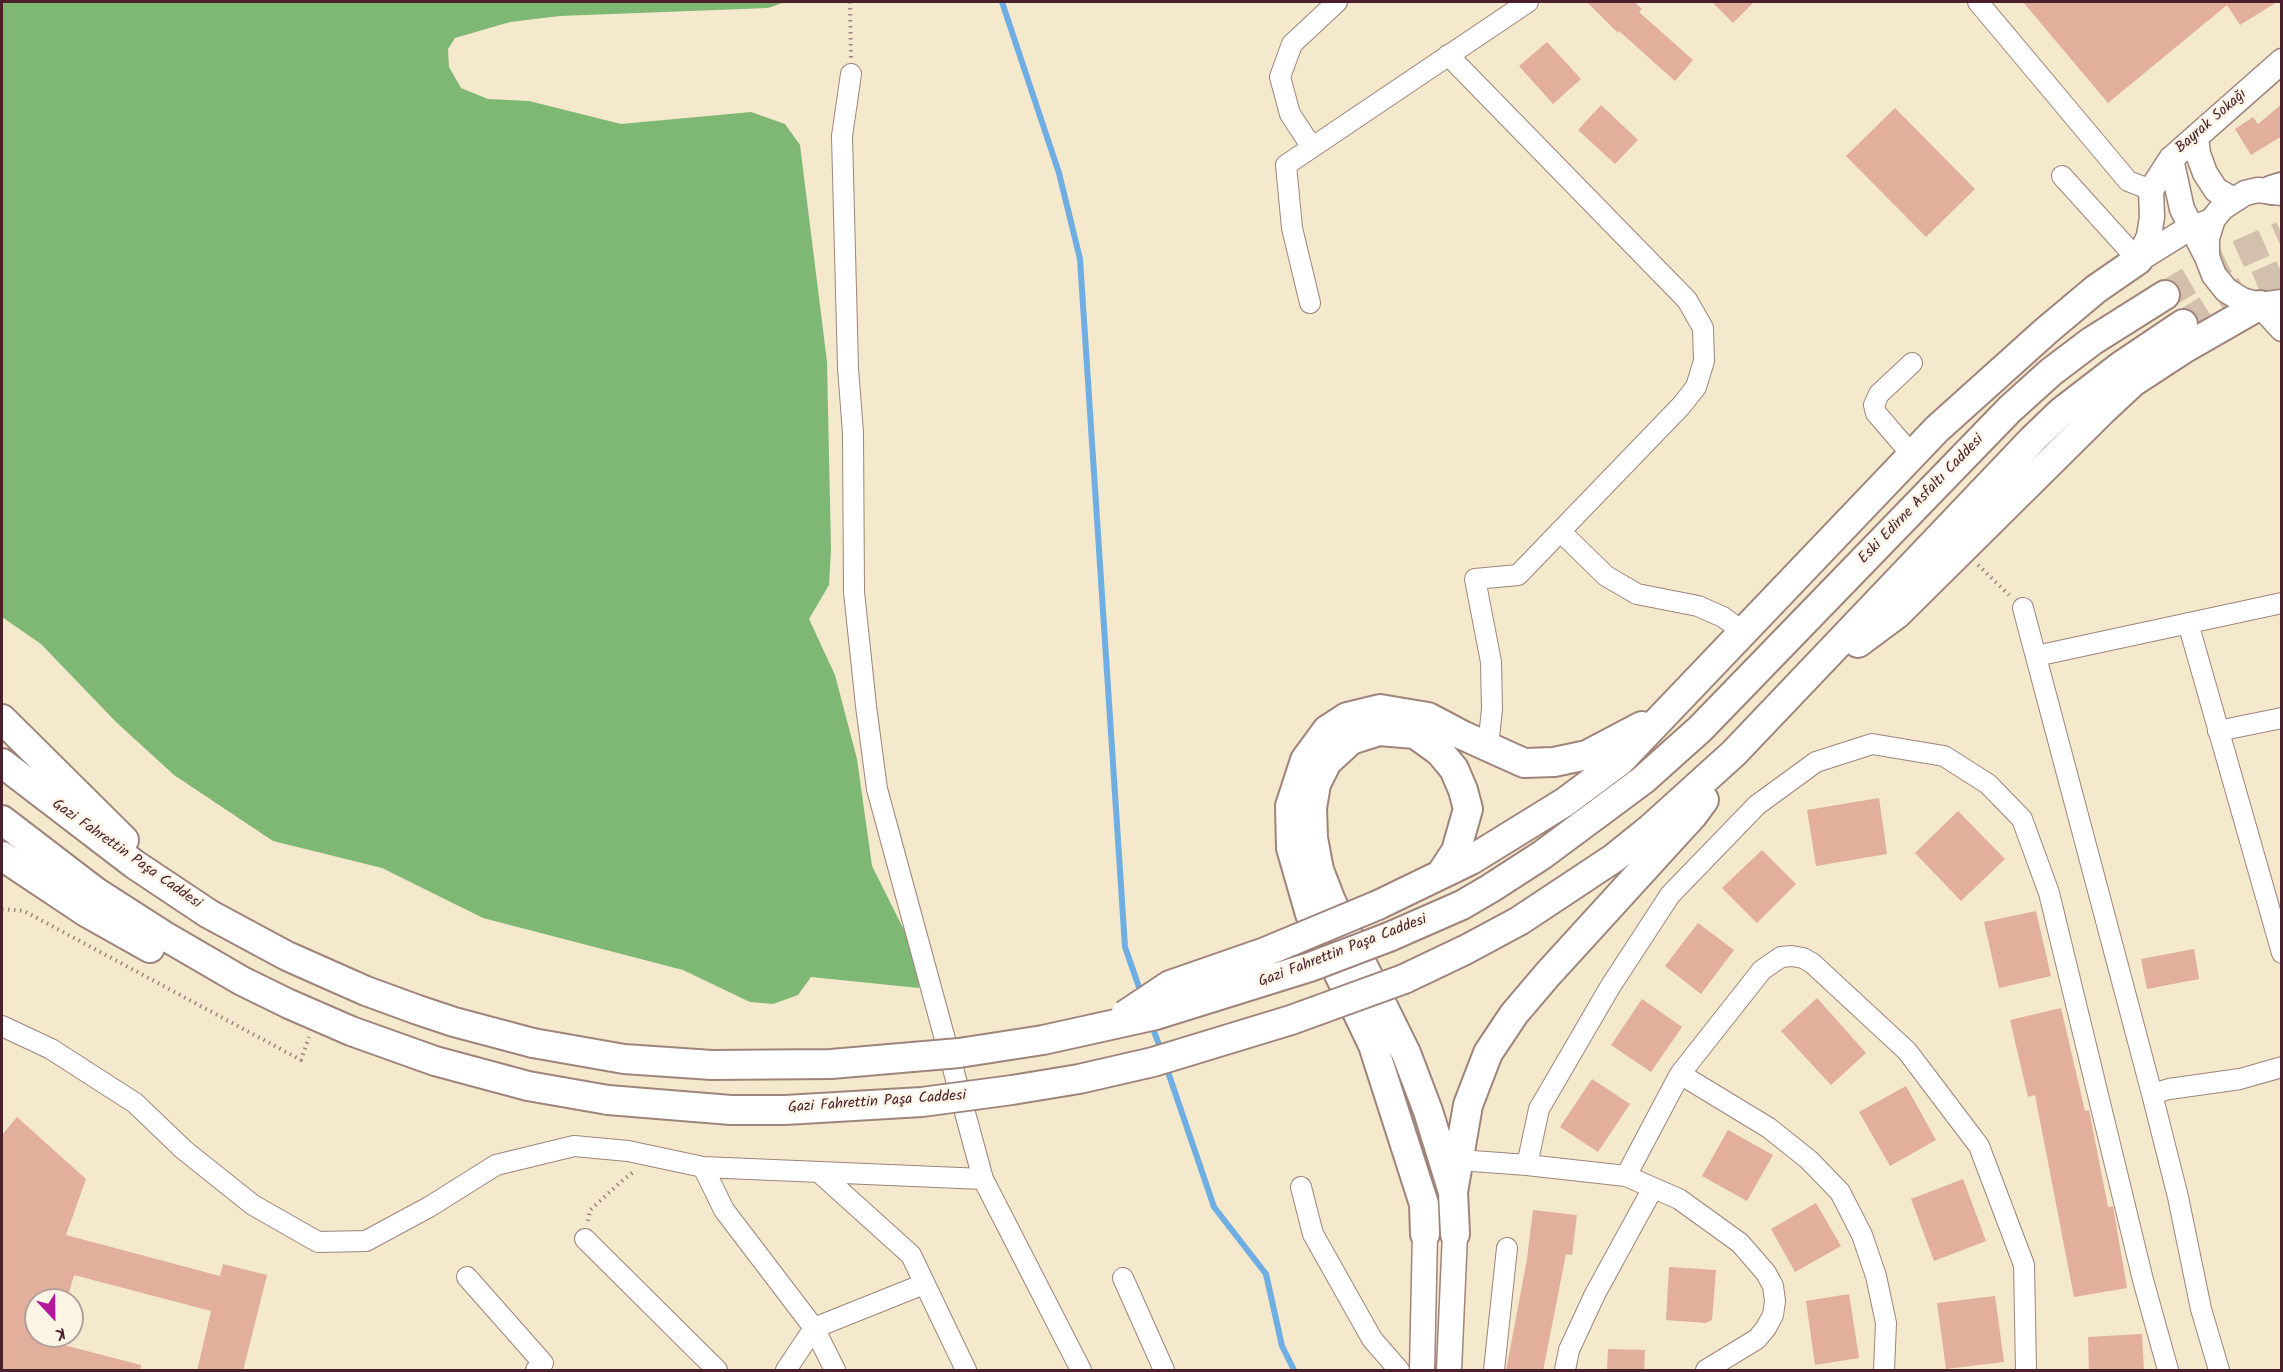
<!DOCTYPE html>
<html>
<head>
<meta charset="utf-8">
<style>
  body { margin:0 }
  #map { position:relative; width:2283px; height:1372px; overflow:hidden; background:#f4e8cd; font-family:Kalam,sans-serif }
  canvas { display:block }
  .frame { position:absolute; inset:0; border:3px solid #4a1f2b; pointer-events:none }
  .north { position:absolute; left:24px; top:1288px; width:60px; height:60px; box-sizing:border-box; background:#fcf5e5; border:2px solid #b59f9b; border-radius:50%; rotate:158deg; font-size:16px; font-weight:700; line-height:24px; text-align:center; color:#4a1f2b }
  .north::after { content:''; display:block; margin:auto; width:21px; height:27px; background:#b5179e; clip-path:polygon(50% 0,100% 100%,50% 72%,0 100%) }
</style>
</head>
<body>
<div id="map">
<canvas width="2283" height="1372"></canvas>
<div class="frame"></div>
<div class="north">K</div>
</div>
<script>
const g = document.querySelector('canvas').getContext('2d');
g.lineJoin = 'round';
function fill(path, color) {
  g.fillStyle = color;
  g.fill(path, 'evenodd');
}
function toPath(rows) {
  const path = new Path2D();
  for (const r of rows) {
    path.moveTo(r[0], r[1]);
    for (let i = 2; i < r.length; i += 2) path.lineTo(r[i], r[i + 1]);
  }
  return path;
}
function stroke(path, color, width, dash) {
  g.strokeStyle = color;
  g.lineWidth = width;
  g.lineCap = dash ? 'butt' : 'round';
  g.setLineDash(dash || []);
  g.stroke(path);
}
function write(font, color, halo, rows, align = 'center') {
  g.font = font + ' Kalam,sans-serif';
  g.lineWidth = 5;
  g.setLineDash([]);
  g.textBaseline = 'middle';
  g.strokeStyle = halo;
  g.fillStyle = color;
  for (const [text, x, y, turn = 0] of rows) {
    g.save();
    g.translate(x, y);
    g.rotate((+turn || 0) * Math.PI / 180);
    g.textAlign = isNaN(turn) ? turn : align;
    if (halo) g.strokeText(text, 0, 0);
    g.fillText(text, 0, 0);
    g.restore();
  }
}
fill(toPath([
  [2,2,785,2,768,8,560,16,510,22,455,38,448,49,449,67,461,88,488,99,529,101,621,124,751,112,785,124,800,145,827,362,831,549,829,585,809,619,835,675,857,759,872,866,916,954,919,988,811,977,798,995,773,1004,750,1002,683,970,483,918,382,868,273,841,174,775,116,722,41,644,2,617]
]), '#7fb774');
stroke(toPath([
  [1002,2,1059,173,1080,259,1125,947,1141,993],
  [1151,1023,1162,1053],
  [1166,1066,1214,1207,1266,1274,1282,1346,1294,1370]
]), '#6faee2', 6);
fill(toPath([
  [1587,2,1634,2,1642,9,1639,12,1693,60,1675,81,1619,31,1618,33],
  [1712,2,1754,2,1733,23],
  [2023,2,2277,2,2240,25,2227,5,2108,103],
  [1547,42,1581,79,1553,104,1519,66],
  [2282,104,2282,136,2251,155,2235,129,2253,117,2258,124],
  [1601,105,1638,140,1615,164,1578,130],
  [1895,108,1975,189,1926,237,1846,156],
  [1879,798,1887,854,1816,866,1807,810],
  [1958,811,2005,859,1961,901,1915,853],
  [1762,850,1796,884,1757,923,1722,888],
  [2036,911,2051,976,1999,988,1984,922],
  [1698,923,1734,950,1701,994,1665,966],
  [2194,949,2199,979,2147,989,2141,959],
  [1817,998,1866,1053,1831,1085,1781,1031],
  [1642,999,1682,1027,1651,1072,1611,1045],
  [2061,1008,2085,1111,2089,1110,2108,1207,2113,1206,2114,1212,2127,1288,2074,1297,2035,1095,2028,1097,2010,1020],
  [1592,1079,1630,1104,1598,1152,1560,1127],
  [1906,1086,1936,1140,1890,1166,1859,1112],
  [17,1117,86,1179,66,1235,220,1276,223,1264,267,1275,243,1371,197,1371,211,1311,74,1275,67,1300,36,1300,36,1336,58,1336,56,1343,141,1365,140,1371,2,1371,2,1135],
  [1728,1130,1773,1155,1747,1201,1702,1176],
  [1963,1179,1986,1241,1934,1261,1911,1199],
  [1816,1203,1841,1246,1795,1272,1771,1229],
  [1533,1210,1577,1215,1572,1255,1566,1254,1543,1371,1506,1371,1527,1259],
  [1669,1267,1716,1270,1712,1320,1706,1323,1666,1320],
  [1849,1294,1859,1358,1815,1365,1806,1301],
  [1995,1296,2004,1362,1946,1369,1937,1303],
  [2142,1334,2144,1371,2089,1371,2088,1337],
  [1608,1349,1645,1350,1644,1371,1607,1371]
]), '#e1af9b');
stroke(toPath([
  [2165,295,2225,260,2282,235],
  [2183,324,2220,301,2282,274]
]), '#d2c0ad', 28, [28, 14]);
const minor = toPath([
  [1978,2,2128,181,2151,190],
  [1448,55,1687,300,1703,328,1704,361,1696,387,1681,406,1518,575,1475,579,1491,662,1492,709,1488,747],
  [851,74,842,136,848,368,853,433,854,592,866,706,877,789,983,1179,1081,1370],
  [1311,146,1290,114,1280,77,1292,44,1337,2],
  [2062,176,2138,260],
  [1310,303,1292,228,1286,165,1528,2],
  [1912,455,1876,413,1874,405,1879,394,1912,363],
  [1560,531,1606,576,1637,594,1698,606,1723,617,1743,632],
  [2023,608,2152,1094,2178,1197,2201,1309,2219,1370],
  [2188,623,2282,953],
  [2036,656,2282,603],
  [2218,731,2282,718],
  [2,1026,51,1049,135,1103,184,1150,253,1205,318,1242,366,1241,429,1207,496,1165,574,1146,628,1151,703,1167,983,1179],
  [1680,1074,1769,1128,1809,1160,1840,1192,1862,1235,1876,1276,1886,1323,1884,1370],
  [2152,1094,2169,1089,2240,1079,2282,1067],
  [1459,1160,1527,1165,1626,1176,1679,1199,1740,1243,1766,1273,1773,1286,1775,1301,1773,1315,1766,1328,1757,1339,1706,1370],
  [1527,1165,1539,1109,1610,987,1670,895,1757,805,1816,762,1872,744,1944,756,1988,784,2022,819,2049,893,2143,1280,2168,1370],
  [703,1167,724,1210,814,1328,835,1370],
  [820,1173,911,1255,966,1370],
  [1626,1176,1680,1074,1762,970,1781,957,1792,956,1803,958,1812,963,1907,1051,1979,1146,2024,1265,2026,1370],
  [1301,1187,1313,1234,1372,1339,1399,1370],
  [585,1239,717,1370],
  [467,1277,543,1363,536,1370],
  [1123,1278,1164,1370],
  [786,1370,814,1328,924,1284],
  [1494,1370,1507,1248],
  [1565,1370,1569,1350,1595,1294,1653,1188]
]);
const major = toPath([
  [2196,137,2198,154,2205,173,2216,190,2232,199],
  [2171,159,2182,209,2207,257],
  [2282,193,2258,190,2245,193,2222,208,2213,219,2207,238,2207,257,2214,275,2226,290,2242,300,2260,305,2282,302],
  [2138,260,2149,236,2152,217,2151,190,2171,159,2282,61],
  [2138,260,2183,232,2206,223],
  [2260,305,2282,329],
  [1422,1370,1425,1234],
  [1449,1370,1455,1234]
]);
const highway = toPath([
  [2272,190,2282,187],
  [1858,643,1897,614,2104,409,2133,382,2185,348,2260,305],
  [2,719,124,840],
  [2,763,134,864,209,914,287,956,366,991,418,1010,454,1022,533,1043],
  [2,820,96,892,163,935,242,981,289,1004,351,1031,435,1061,528,1086,608,1100],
  [2,856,86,912,150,948],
  [1441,874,1456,851,1468,809,1463,790,1454,769,1440,752,1415,734,1379,731,1351,740,1327,762,1316,784,1312,808,1313,838,1319,870,1331,901,1406,1053,1428,1111,1453,1192],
  [1378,905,1471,860,1565,802,1620,761,1937,429,2046,331,2096,289,2138,260],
  [1389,937,1462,905,1491,888,1542,855,1643,780,1700,729,2010,409,2051,372,2092,341,2165,295],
  [1404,979,1465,950,1519,921,1614,858,1650,829,1734,753,2033,439,2061,412,2122,365,2183,324],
  [1425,1234,1424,1204,1373,1045,1310,914,1291,848,1290,806,1305,760,1327,730,1347,717,1380,709,1428,717,1462,735,1524,763,1554,762,1587,755,1642,726],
  [1455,1234,1453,1192,1468,1105,1488,1053,1514,1014,1548,974,1693,815,1704,800]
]);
stroke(minor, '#9f847c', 22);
stroke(major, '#9f847c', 27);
stroke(highway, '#9f847c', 32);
stroke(toPath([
  [850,2,851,58],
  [1978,565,2009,595],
  [2,909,24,911,301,1060,309,1037],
  [588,1221,590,1210,623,1180,635,1171]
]), '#9f847c', 4, [1.5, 4.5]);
stroke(minor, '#fff', 20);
stroke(major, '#fff', 24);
stroke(highway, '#fff', 28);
const highwayBridge = toPath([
  [1125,1015,1170,985,1265,952,1378,905],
  [533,1043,624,1059,712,1065,831,1064,959,1053,1043,1040,1156,1015,1310,967,1389,937],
  [608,1100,731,1110,785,1110,922,1102,1012,1090,1079,1079,1153,1062,1291,1020,1404,979]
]);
stroke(highwayBridge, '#9f847c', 32, []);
stroke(highwayBridge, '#fff', 28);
write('15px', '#4a1f2b', '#fcf5e5', [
  ["Bayrak Sokağı",2212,122,-41],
  ["Eski Edirne Asfaltı Caddesi",1922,500,-46],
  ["Gazi Fahrettin Paşa Caddesi",126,855,35],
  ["Gazi Fahrettin Paşa Caddesi",1343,952,-21],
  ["Gazi Fahrettin Paşa Caddesi",877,1103,-4]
]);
</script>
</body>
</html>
